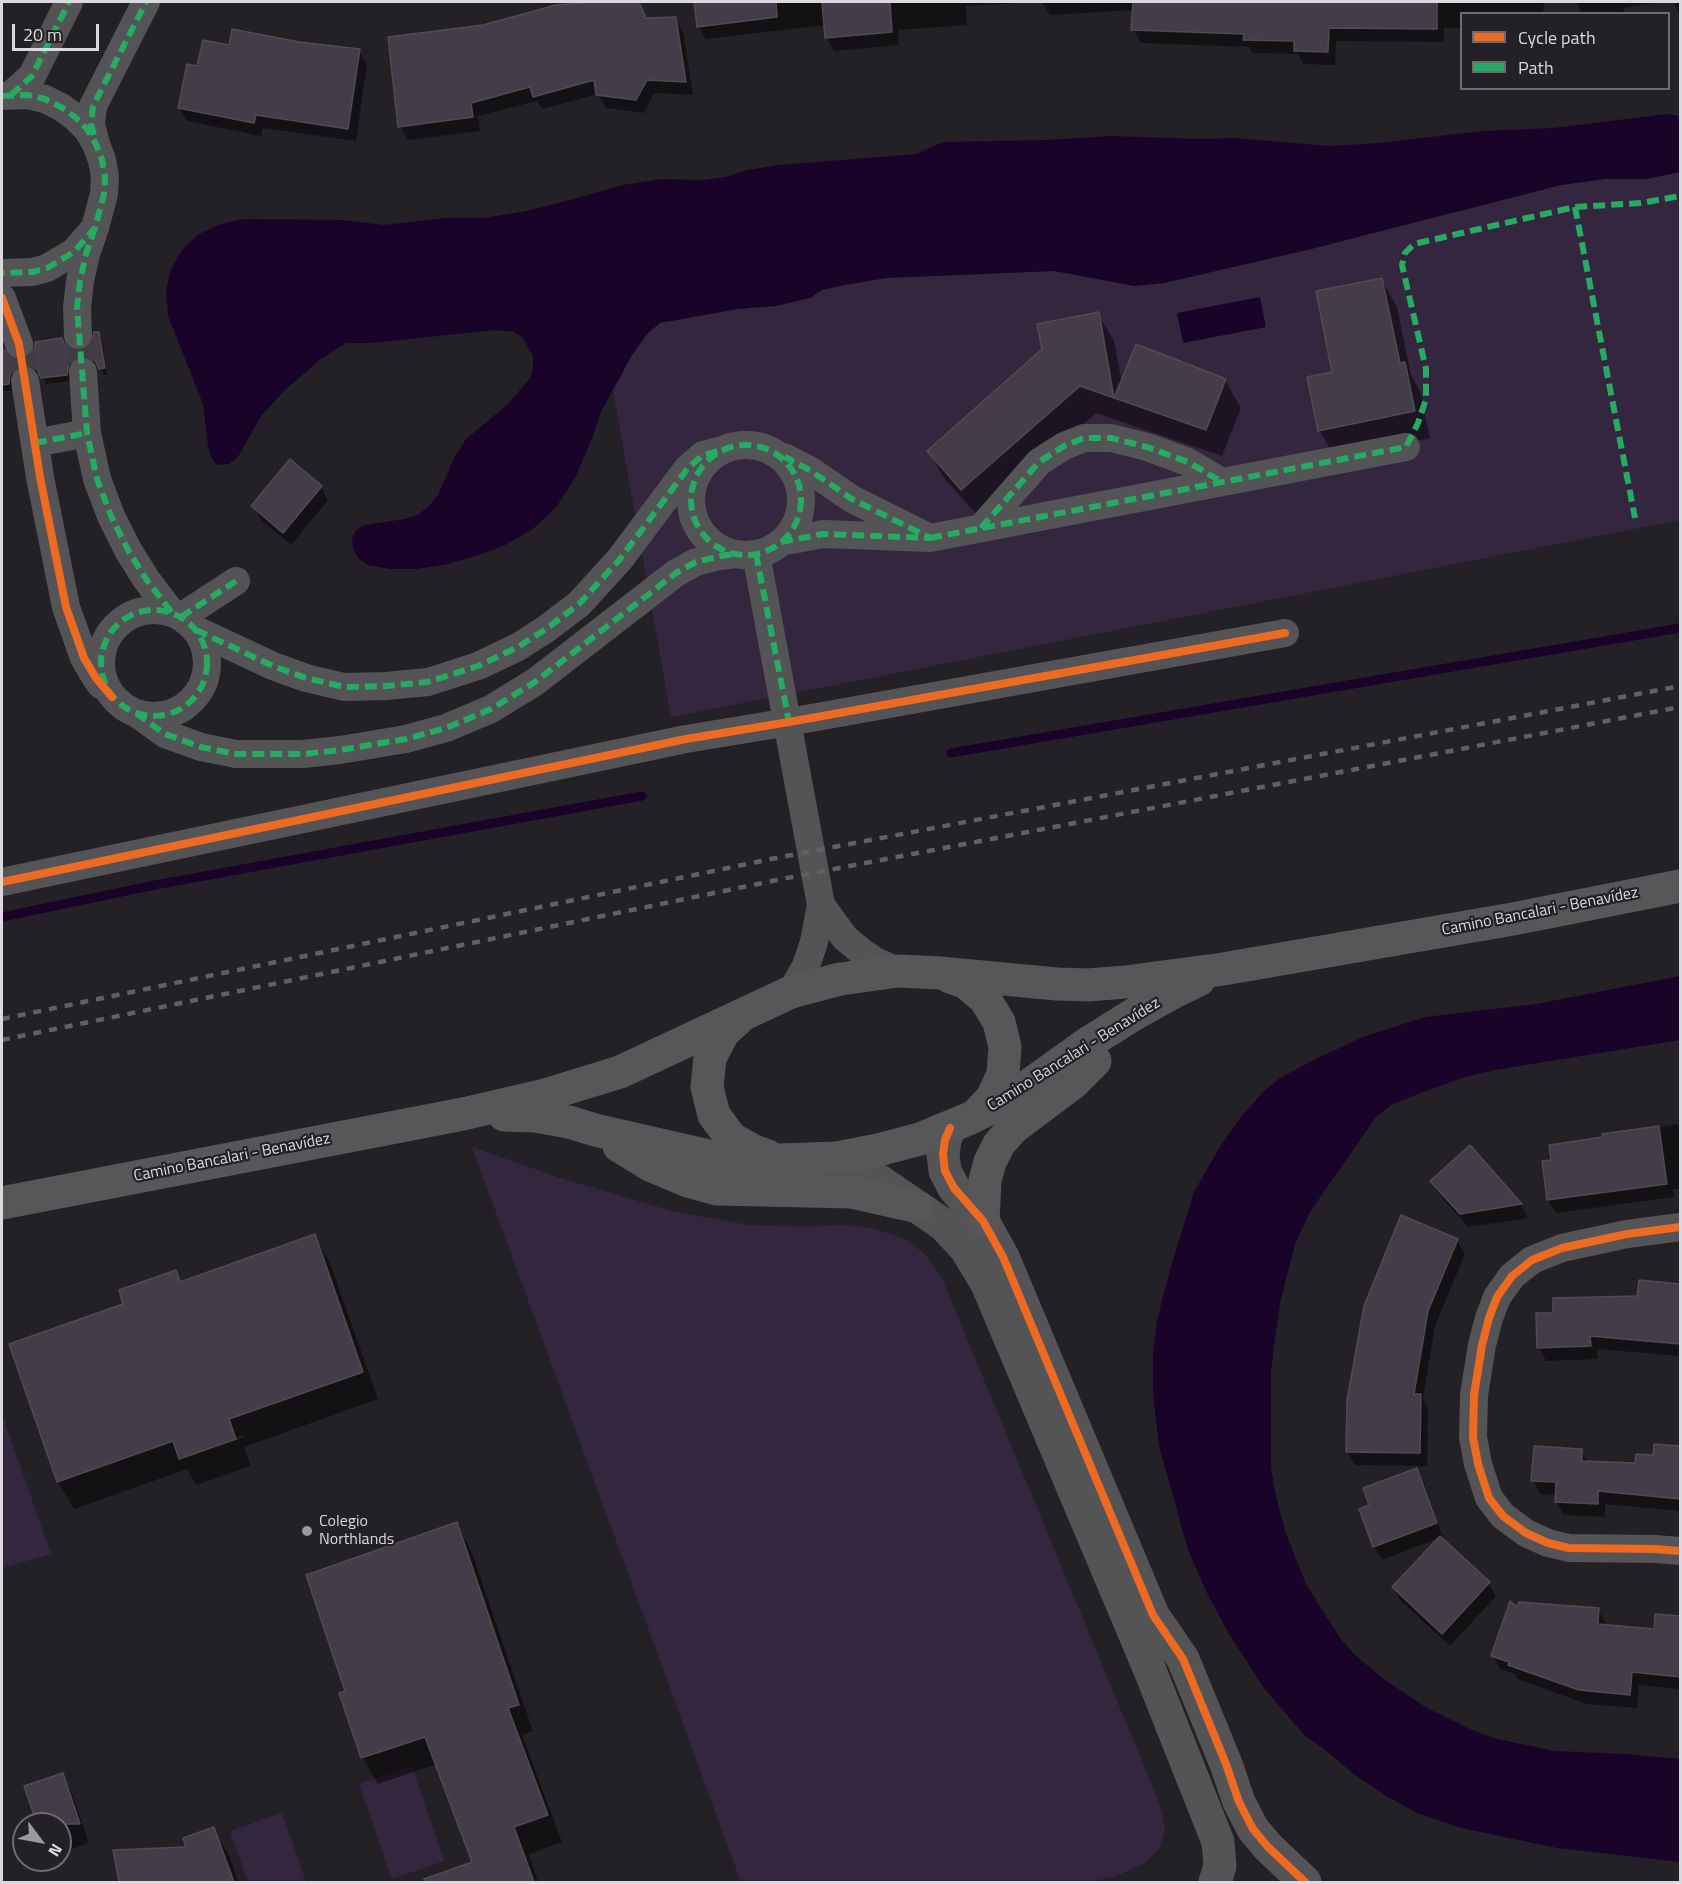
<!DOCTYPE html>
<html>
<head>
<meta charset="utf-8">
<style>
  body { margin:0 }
  #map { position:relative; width:1682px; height:1884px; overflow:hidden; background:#242126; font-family:"Titillium Web",sans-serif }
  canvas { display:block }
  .frame { position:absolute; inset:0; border:3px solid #dbd9dd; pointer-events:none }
  .legend { position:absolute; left:1460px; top:12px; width:210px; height:78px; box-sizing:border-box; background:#242027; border:2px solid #6d6a70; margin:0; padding:8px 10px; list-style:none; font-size:18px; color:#dbd9dd }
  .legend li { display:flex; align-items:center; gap:12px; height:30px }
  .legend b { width:30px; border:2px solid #6d6a70 }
  .north { position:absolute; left:12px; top:1812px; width:60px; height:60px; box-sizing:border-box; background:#242027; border:2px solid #6d6a70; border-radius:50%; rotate:122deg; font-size:16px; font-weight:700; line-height:24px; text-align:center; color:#dbd9dd }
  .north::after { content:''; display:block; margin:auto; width:21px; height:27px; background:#9b999d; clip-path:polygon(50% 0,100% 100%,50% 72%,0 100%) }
  .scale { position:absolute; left:12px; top:24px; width:87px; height:27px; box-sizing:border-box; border:3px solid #dbd9dd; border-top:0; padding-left:8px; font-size:18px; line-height:21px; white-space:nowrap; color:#dbd9dd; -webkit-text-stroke:4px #242027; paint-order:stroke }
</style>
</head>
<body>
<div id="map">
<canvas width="1682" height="1884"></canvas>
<div class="frame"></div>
<ul class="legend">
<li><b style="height:8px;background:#ed6a23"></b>Cycle path</li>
<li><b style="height:8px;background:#26ab63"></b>Path</li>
</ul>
<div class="north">N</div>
<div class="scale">20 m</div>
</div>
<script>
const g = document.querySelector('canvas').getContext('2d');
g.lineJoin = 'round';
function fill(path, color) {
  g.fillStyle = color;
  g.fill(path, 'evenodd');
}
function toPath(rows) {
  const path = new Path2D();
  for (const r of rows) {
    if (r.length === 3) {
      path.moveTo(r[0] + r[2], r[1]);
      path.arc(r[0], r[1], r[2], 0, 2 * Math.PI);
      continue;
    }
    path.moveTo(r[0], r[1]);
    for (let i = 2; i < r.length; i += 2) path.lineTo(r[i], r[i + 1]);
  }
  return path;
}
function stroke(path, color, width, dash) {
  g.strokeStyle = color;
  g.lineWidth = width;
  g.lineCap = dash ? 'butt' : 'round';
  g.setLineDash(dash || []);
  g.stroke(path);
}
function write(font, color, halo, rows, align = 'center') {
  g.font = font + ' "Titillium Web",sans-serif';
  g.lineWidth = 4.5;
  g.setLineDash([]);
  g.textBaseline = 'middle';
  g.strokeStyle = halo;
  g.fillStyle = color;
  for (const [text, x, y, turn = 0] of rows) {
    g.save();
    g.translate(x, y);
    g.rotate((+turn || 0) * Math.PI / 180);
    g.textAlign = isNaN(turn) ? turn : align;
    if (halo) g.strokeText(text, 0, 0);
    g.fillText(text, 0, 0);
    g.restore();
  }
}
fill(toPath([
  [1680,172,1680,520,671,717,613,390,632,355,647,334,660,323,737,309,776,306,810,298,822,290,845,285,886,278,1054,271,1164,283,1311,249,1561,185,1605,179,1646,179],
  [472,1147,560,1178,675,1212,749,1225,805,1227,843,1225,870,1228,903,1238,924,1253,941,1276,1156,1795,1162,1813,1165,1830,1159,1849,1143,1864,1116,1876,1089,1882,741,1882],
  [2,1414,51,1554,2,1568],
  [412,1766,444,1861,392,1879,359,1784],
  [282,1813,306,1882,248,1882,230,1831]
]), '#352640');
fill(toPath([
  [1667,114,1680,116,1680,172,1646,179,1605,179,1561,185,1311,249,1164,283,1134,286,1054,271,886,278,845,285,822,290,810,298,776,306,737,309,660,323,647,334,632,355,601,412,591,441,575,478,557,506,533,529,505,545,482,554,444,565,416,569,390,569,368,565,359,559,353,549,352,539,356,530,364,525,405,519,419,514,429,506,438,495,454,458,466,439,507,405,531,377,533,365,533,356,523,338,514,332,495,330,372,343,346,343,321,359,285,390,261,416,238,457,229,464,219,465,213,461,208,446,203,404,168,316,166,291,170,271,182,250,197,235,218,225,242,219,343,220,384,225,446,218,483,218,526,211,585,196,622,185,661,179,703,180,726,177,747,170,779,165,916,154,943,142,1046,140,1111,136,1201,139,1233,138,1330,146,1379,143,1482,131,1553,128],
  [1260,297,1266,327,1183,343,1177,313],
  [1680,976,1680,1040,1495,1070,1462,1078,1418,1094,1391,1105,1376,1117,1310,1212,1295,1244,1280,1303,1274,1345,1271,1373,1271,1467,1275,1492,1285,1531,1306,1584,1340,1638,1356,1656,1385,1680,1427,1708,1470,1729,1493,1738,1555,1751,1625,1754,1680,1759,1680,1862,1557,1848,1461,1828,1417,1813,1388,1797,1355,1775,1324,1749,1305,1736,1264,1688,1229,1634,1207,1593,1188,1550,1159,1446,1153,1393,1153,1353,1157,1320,1171,1266,1194,1192,1221,1145,1240,1118,1264,1091,1280,1078,1312,1061,1360,1038,1425,1017,1536,1004]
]), '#1a0329');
fill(toPath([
  [608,2,638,2,647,20,675,18,683,32,693,95,654,93,644,113,606,108,598,94,542,109,537,101,478,116,480,131,408,140,400,126,484,26,556,7],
  [695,2,1040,2,966,6,967,25,898,30,899,45,834,51,826,37,825,25,706,39,698,26],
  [1042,2,1544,2,1543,14,1462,14,1462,28,1444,28,1444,42,1336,41,1335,65,1303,64,1298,54,1253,53,1249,47,1141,43,1133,29,1134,10,1050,15],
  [1576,2,1661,2,1623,8,1625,14,1583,14],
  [1674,2,1680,2,1680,16,1677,10],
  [299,43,359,51,367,64,356,141,263,128,261,136,187,121,179,108,198,68,230,46],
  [1381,279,1397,307,1411,375,1420,391,1430,438,1335,458,1320,431,1309,378,1334,373],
  [1098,314,1114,341,1122,383,1225,380,1241,408,1222,456,1096,413,978,516,944,478,929,451],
  [98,333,102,339,107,374,104,375,96,363,85,361,70,381,46,384,42,376,36,372,26,371,13,381,12,390,2,391,2,349,8,358,15,362,25,361,66,347,79,353,88,350],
  [321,487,328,500,291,545,261,520,253,506],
  [1680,1124,1680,1189,1673,1189,1674,1197,1556,1213,1548,1200,1544,1163,1553,1162,1604,1138,1604,1135],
  [1470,1148,1521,1205,1528,1218,1468,1227,1440,1195,1432,1181],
  [1402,1217,1457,1241,1465,1254,1435,1326,1423,1399,1428,1409,1427,1466,1355,1465,1347,1451],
  [314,1236,330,1263,378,1399,244,1447,251,1466,196,1485,187,1469,74,1509,58,1482,125,1305,175,1272,182,1283],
  [243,1435,244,1437,181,1459,181,1456],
  [1640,1282,1680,1285,1680,1356,1597,1349,1597,1359,1546,1361,1539,1347,1555,1314,1639,1297],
  [1655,1446,1680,1448,1680,1511,1605,1504,1605,1517,1564,1515,1556,1501,1557,1495,1540,1494,1533,1480,1581,1450,1588,1463,1637,1465,1654,1456],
  [1416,1470,1424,1483,1443,1537,1440,1538,1489,1583,1496,1596,1450,1646,1401,1601,1393,1588,1439,1538,1382,1560,1374,1546,1371,1506],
  [456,1524,471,1550,533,1731,522,1735,562,1842,529,1854,538,1882,419,1882,474,1863,437,1764,378,1784,363,1758,341,1694,347,1692],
  [1517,1610,1598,1610,1606,1623,1606,1627,1655,1631,1657,1615,1680,1618,1680,1689,1639,1685,1637,1708,1587,1704,1517,1679,1515,1674,1500,1669,1493,1656],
  [62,1775,70,1788,89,1843,60,1853,60,1824,38,1824],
  [213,1829,229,1855,238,1882,121,1882,114,1852,188,1848]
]), '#0007');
stroke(toPath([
  [951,753,1680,628],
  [2,917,155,885,642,796]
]), '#1a0329', 9);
const building = toPath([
  [593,2,639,2,646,18,676,17,686,82,647,80,636,100,596,95,594,80,533,97,530,87,471,103,473,117,398,127,388,37,483,25,556,5,593,2],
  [694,2,776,2,777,17,697,27,694,2],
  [822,2,890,2,892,32,825,38,822,2],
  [1133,2,1437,2,1437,29,1329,28,1328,52,1294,51,1294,41,1243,40,1244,34,1131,30,1133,2],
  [232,29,299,42,360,49,348,129,256,115,254,123,178,108,187,64,197,66,203,40,229,45,232,29],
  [1382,278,1400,363,1405,362,1415,411,1318,431,1307,377,1332,372,1316,291,1382,278],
  [1099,312,1114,398,1136,344,1226,379,1206,430,1080,386,961,490,927,451,1042,349,1037,324,1099,312],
  [94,332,99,332,105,368,99,369,96,362,91,358,81,356,74,358,69,364,67,375,41,378,38,371,31,366,22,365,14,369,10,375,9,384,2,385,2,347,9,357,16,360,24,360,32,354,35,347,35,342,62,338,64,344,70,349,79,351,87,349,92,343,94,332],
  [290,459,322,486,283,533,251,506,290,459],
  [1659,1126,1667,1184,1547,1200,1542,1161,1551,1160,1549,1145,1603,1137,1602,1134,1659,1126],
  [1470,1145,1522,1204,1460,1214,1430,1181,1470,1145],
  [1401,1215,1458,1239,1428,1311,1414,1394,1421,1394,1420,1453,1346,1452,1347,1400,1364,1306,1401,1215],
  [315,1234,363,1372,229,1419,236,1439,179,1459,173,1441,57,1482,9,1344,123,1304,119,1290,176,1270,180,1282,315,1234],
  [1639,1280,1680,1284,1680,1344,1590,1336,1591,1346,1537,1348,1536,1313,1553,1313,1553,1298,1637,1296,1639,1280],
  [1654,1444,1680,1446,1680,1499,1598,1491,1598,1504,1555,1502,1556,1482,1531,1481,1534,1446,1582,1449,1582,1461,1635,1463,1636,1454,1653,1455,1654,1444],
  [1417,1468,1437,1523,1373,1547,1359,1509,1369,1505,1363,1488,1417,1468],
  [457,1522,519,1705,508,1708,548,1815,514,1827,534,1882,425,1882,424,1879,472,1862,425,1737,361,1758,339,1693,345,1691,306,1575,457,1522],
  [1440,1536,1490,1582,1442,1634,1392,1587,1440,1536],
  [1510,1601,1517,1607,1519,1602,1599,1608,1598,1624,1654,1629,1655,1614,1680,1616,1680,1677,1632,1672,1630,1695,1579,1690,1508,1665,1509,1662,1491,1656,1510,1601],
  [63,1773,80,1824,37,1824,24,1786,63,1773],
  [214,1827,234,1882,119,1882,113,1850,186,1847,183,1838,214,1827]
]);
fill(building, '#443d49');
stroke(building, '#4e4c50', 1.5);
stroke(toPath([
  [78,335,83,372],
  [19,344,25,381]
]), '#3f3d41', 28, [28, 14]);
stroke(toPath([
  [11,95,32,76,69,2],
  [2,96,28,95,45,99,61,107,75,117,87,129,96,144,102,160,105,177,104,194,95,228,74,252,47,268,32,272,2,273],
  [96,144,91,124,93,106,146,2],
  [2,298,19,344],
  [78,335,77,308,80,281,86,254,93,234],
  [83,372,87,433,97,479,111,516,128,550,146,579,172,613],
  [25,381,40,477,66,607,84,658,96,678,101,685],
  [35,443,87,433],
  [746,500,55],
  [981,528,1039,462,1064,446,1084,438,1111,438,1147,447,1188,462,1222,482],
  [930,538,1406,447],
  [781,542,823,534,930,538,852,499,811,471,784,457],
  [756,554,821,905,814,942,806,966,791,992],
  [154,663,53],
  [181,617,236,581],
  [196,630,273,666,306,678,344,687,386,686,428,682,478,666,518,647,546,629,579,604,620,559,688,468,703,455,722,450],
  [136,713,165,734,201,747,236,754,303,754,340,750,406,739,446,728,491,709,535,682,676,573,696,562,720,556,735,554],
  [2,882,686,739,789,722,1285,633],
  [821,905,845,938,862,952,875,961,898,971],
  [1680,1227,1627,1234,1562,1248,1532,1260,1512,1276,1497,1297,1489,1318,1482,1345,1474,1395,1473,1437,1478,1464,1489,1498,1503,1516,1526,1533,1548,1543,1569,1548,1655,1549,1680,1551]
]), '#545355', 28);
stroke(toPath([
  [950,1128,945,1140,943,1154,945,1171,954,1188,983,1221,1003,1257,1153,1615,1183,1659,1226,1764,1239,1802,1253,1829,1268,1847,1305,1882],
  [837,1158,878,1180,944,1225,966,1249,987,1284,1149,1668,1218,1842,1220,1866,1215,1882]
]), '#545355', 33);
stroke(toPath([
  [950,977,965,982,985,999,999,1022,1005,1047,1003,1074,992,1098,977,1114],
  [738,1019,723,1033,710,1058,707,1087,714,1115,731,1138,754,1151,768,1156],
  [504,1115,535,1116,569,1122,595,1130,718,1158,750,1161,837,1158,878,1150,920,1139,973,1117,1017,1094,1088,1043,1136,1013,1172,993,1199,980],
  [619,1146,650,1165,688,1181,717,1189,851,1192,918,1207],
  [2,1203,463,1114,545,1095,620,1072,791,992,840,979,898,971,940,973,1057,984,1088,985,1125,982,1223,969,1513,919,1680,886],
  [983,1221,985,1180,990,1162,999,1144,1013,1128,1073,1083,1095,1061]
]), '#575658', 33);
stroke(toPath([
  [2,1019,771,859,1680,686],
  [2,1040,777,880,1680,707]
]), '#616062', 4.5, [8, 8]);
stroke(toPath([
  [11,95,32,76,69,2],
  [2,96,28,95,45,99,61,107,75,117,87,129,96,144,102,160,105,177,104,194,95,228,74,252,47,268,32,272,2,273],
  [94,135,91,124,93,106,146,2],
  [1575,207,1635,518],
  [95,228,86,254,80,281,77,308,87,433,97,479,111,516,128,550,146,579,172,613],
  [35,443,87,433],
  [746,500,55],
  [981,528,1039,462,1064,446,1084,438,1111,438,1147,447,1188,462,1222,482],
  [930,538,1406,447,1418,423,1426,399,1426,369,1402,265,1405,253,1414,244,1575,207,1641,203,1680,196],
  [781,542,823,534,930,538,852,499,811,471,785,457],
  [756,554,789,722],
  [154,663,53],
  [181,617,236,581],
  [196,630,273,666,306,678,344,687,386,686,428,682,478,666,518,647,546,629,579,604,620,559,688,468,703,455,722,450],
  [136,713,165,734,201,747,236,754,303,754,340,750,406,739,446,728,491,709,535,682,676,573,696,562,720,556,735,554]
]), '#26ab63', 6, [12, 6]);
stroke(toPath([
  [2,298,19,344,40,477,66,607,84,658,96,678,112,697],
  [2,882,686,739,789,722,1285,633],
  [950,1128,945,1140,943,1154,945,1171,954,1188,983,1221,1003,1257,1153,1615,1183,1659,1226,1764,1239,1802,1253,1829,1268,1847,1305,1882],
  [1680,1227,1627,1234,1562,1248,1532,1260,1512,1276,1497,1297,1489,1318,1482,1345,1474,1395,1473,1437,1478,1464,1489,1498,1503,1516,1526,1533,1548,1543,1569,1548,1655,1549,1680,1551]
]), '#ed6a23', 8);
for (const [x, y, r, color] of [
  [307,1531,6,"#9b999d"]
]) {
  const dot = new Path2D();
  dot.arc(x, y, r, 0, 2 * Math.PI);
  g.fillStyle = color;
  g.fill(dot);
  stroke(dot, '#242027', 2);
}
write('16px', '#dbd9dd', '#242027', [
  ["Camino Bancalari - Benavídez",1540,912,-11],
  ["Camino Bancalari - Benavídez",1074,1055,-32],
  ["Camino Bancalari - Benavídez",232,1158,-11]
]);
write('16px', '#dbd9dd', '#242027', [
  ["Colegio",319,1522],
  ["Northlands",319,1540]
], 'left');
</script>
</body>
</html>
